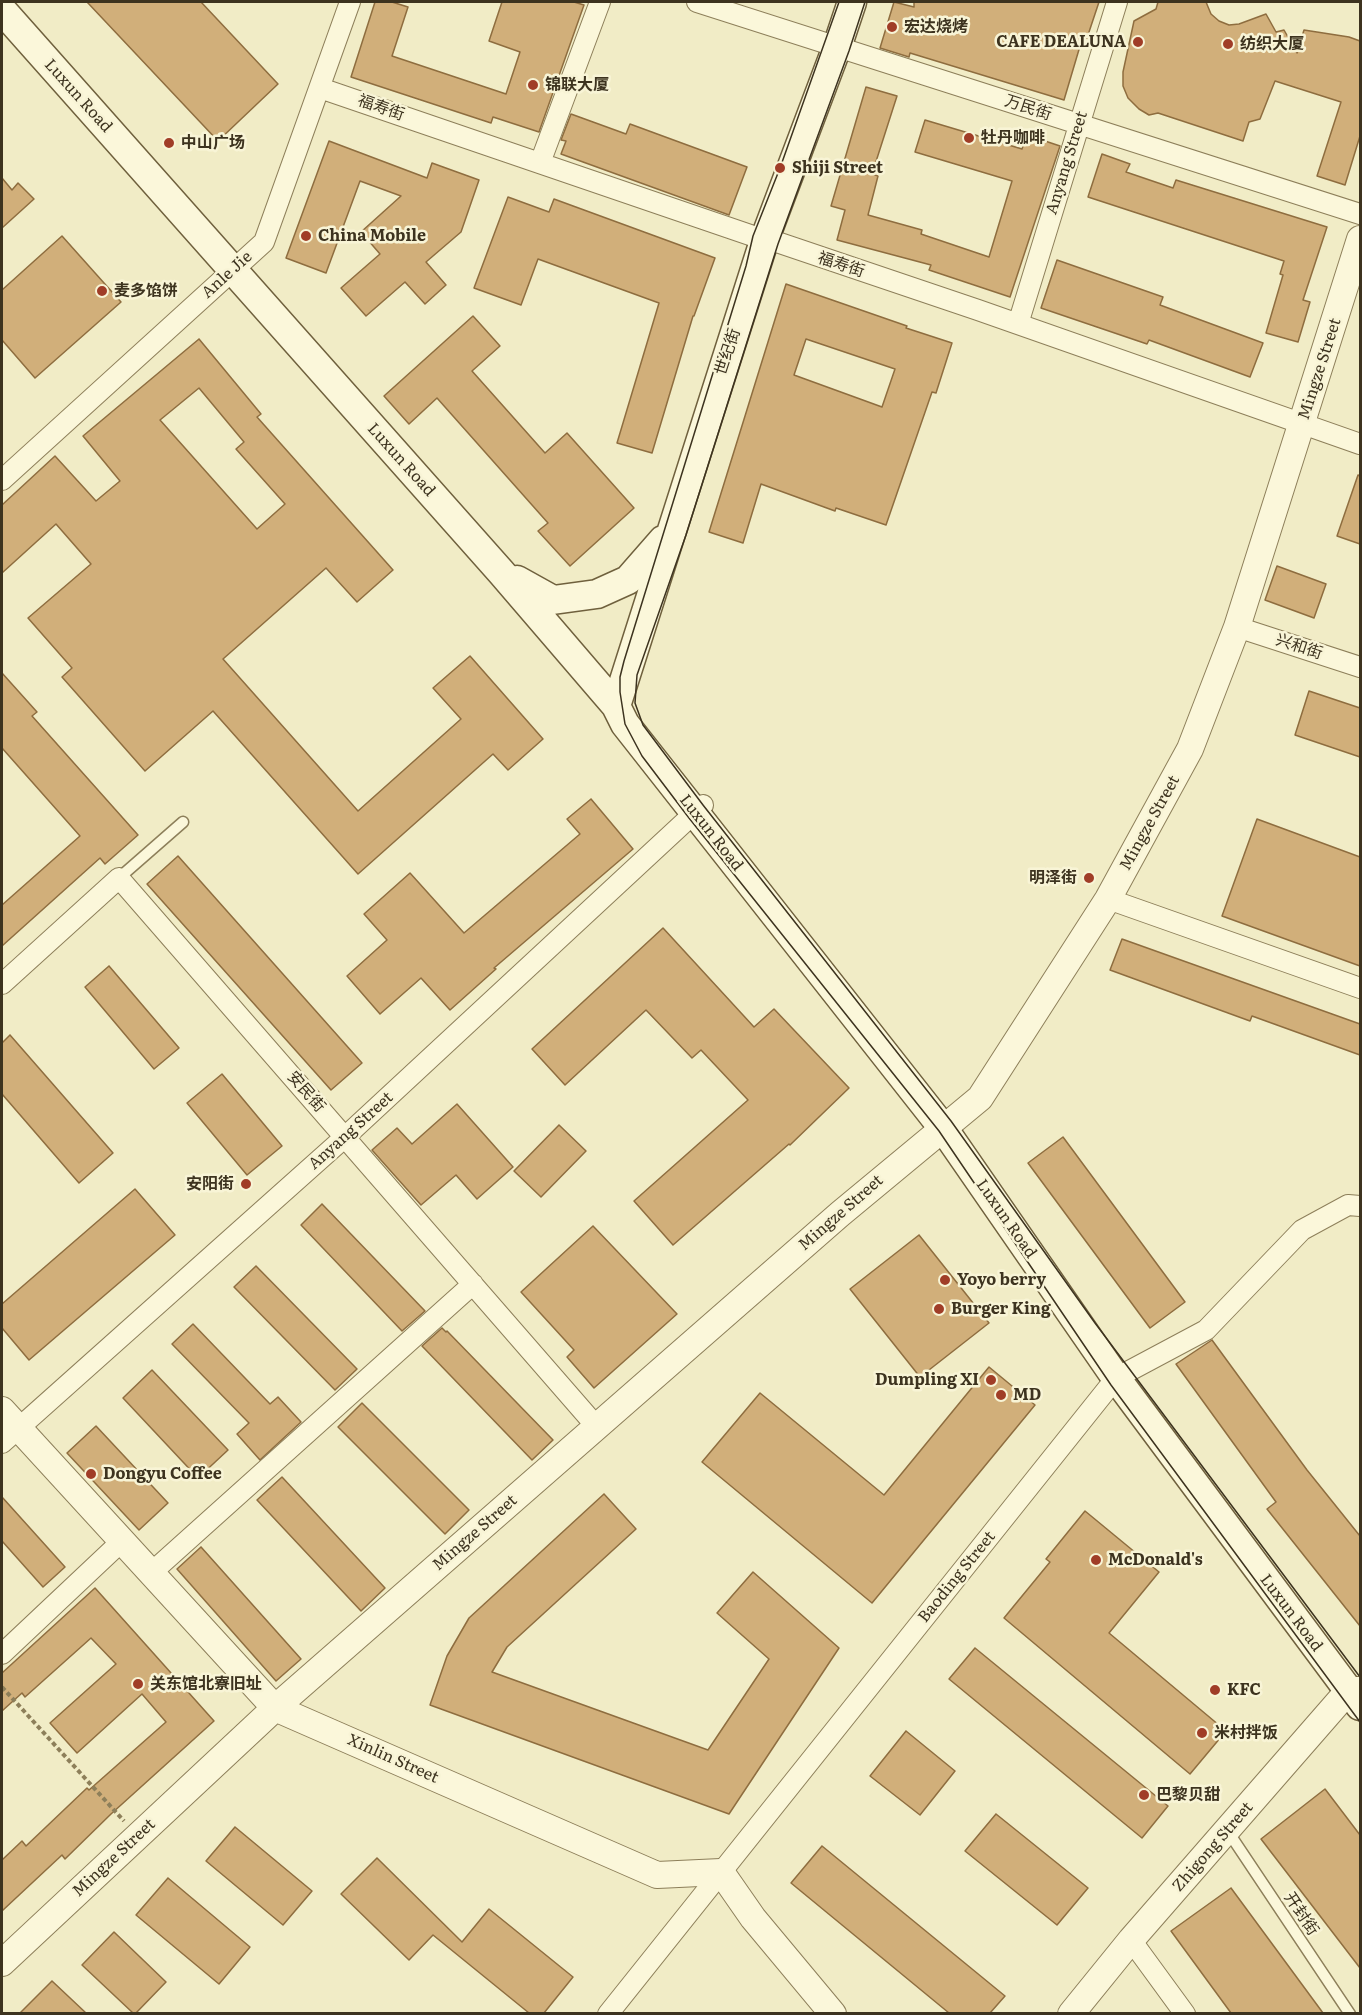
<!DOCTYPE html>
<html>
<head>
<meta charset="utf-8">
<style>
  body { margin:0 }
  #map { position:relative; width:1362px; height:2015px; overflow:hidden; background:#f1ecc6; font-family:Literata,serif }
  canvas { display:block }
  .frame { position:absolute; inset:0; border:3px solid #3d331f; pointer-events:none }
</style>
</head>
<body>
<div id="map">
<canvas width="1362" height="2015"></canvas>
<div class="frame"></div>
</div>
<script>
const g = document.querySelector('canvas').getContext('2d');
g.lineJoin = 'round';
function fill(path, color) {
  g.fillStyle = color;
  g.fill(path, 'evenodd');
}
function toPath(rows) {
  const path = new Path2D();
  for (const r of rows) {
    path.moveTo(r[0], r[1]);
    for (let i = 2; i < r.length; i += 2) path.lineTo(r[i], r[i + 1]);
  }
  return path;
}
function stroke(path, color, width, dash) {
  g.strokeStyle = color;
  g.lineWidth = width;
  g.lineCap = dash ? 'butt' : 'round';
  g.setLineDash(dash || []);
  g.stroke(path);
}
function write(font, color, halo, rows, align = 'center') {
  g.font = font + ' Literata,"Noto Sans SC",serif';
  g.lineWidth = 5;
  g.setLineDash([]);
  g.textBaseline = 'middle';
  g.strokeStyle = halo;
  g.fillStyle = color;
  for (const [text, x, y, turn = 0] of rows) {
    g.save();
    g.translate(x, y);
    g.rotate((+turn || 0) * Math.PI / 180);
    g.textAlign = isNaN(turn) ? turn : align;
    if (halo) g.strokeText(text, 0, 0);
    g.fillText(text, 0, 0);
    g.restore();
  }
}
const building = toPath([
  [87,2,201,2,278,84,218,141,87,2],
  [375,2,392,2,408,7,392,56,506,94,520,52,489,41,502,2,574,2,584,5,539,132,493,117,491,123,351,77,375,2],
  [894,2,914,7,914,2,1099,2,1087,38,1083,36,1064,100,910,53,909,57,880,48,894,2],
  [1158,2,1206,2,1211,14,1219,21,1229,25,1239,24,1266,14,1276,32,1284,30,1297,53,1304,30,1349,37,1360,41,1360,136,1345,185,1317,176,1341,102,1275,81,1260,119,1249,122,1243,141,1158,113,1149,115,1139,109,1128,98,1123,86,1123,72,1134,21,1156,9,1158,2],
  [866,87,897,96,872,174,878,176,868,215,922,230,921,234,989,257,1012,181,915,152,925,120,1022,149,1027,135,1060,146,1010,297,929,270,931,265,837,240,845,210,831,206,866,87],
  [571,114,626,134,630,124,747,167,729,215,561,154,566,141,561,140,571,114],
  [329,141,427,178,432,163,479,180,461,232,426,262,446,285,425,304,405,282,366,316,341,288,380,254,361,232,401,196,360,181,326,273,286,258,329,141],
  [1102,154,1130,164,1126,172,1173,188,1176,180,1327,227,1303,300,1310,302,1298,342,1266,333,1283,275,1280,274,1284,261,1088,197,1102,154],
  [2,178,12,190,18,183,34,199,2,228,2,178],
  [508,197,549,212,554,199,715,258,694,316,693,316,652,453,617,443,659,303,538,259,521,305,474,288,508,197],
  [62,236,121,302,35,378,2,340,2,290,62,236],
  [1057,260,1163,297,1160,305,1263,343,1250,377,1149,340,1147,344,1041,308,1057,260],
  [786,284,907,326,906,328,952,343,936,393,932,392,886,525,836,508,835,511,761,484,743,543,709,532,786,284],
  [806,339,895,369,882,407,794,375,806,339],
  [473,316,500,346,472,371,545,453,567,433,634,508,570,566,538,531,548,523,437,398,409,424,384,396,473,316],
  [199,339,261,414,257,417,393,570,357,602,326,568,223,659,358,811,461,719,433,688,470,656,543,739,508,770,493,754,358,874,213,711,145,771,62,677,72,668,28,618,91,564,56,524,2,573,2,505,55,456,96,501,120,481,83,436,199,339],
  [199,388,244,442,236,449,285,504,257,529,160,420,199,388],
  [1358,475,1360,476,1360,544,1337,536,1358,475],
  [1277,566,1326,584,1314,618,1265,600,1277,566],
  [2,673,37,712,32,716,138,835,105,864,100,858,2,946,2,905,80,836,2,748,2,673],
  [1309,691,1360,708,1360,757,1295,735,1309,691],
  [591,799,633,849,494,968,496,969,450,1010,421,978,380,1014,347,976,387,940,364,914,410,873,464,933,580,834,567,819,591,799],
  [1257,819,1360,857,1360,966,1222,916,1257,819],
  [178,856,362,1063,331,1090,147,884,178,856],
  [663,928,754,1027,774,1009,849,1088,790,1145,789,1144,673,1245,634,1201,748,1100,701,1050,692,1058,646,1010,565,1085,532,1049,663,928],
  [1122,939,1360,1024,1360,1055,1252,1016,1250,1021,1110,970,1122,939],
  [109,966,179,1048,154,1069,85,987,109,966],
  [10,1035,113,1153,79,1183,2,1094,2,1043,10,1035],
  [222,1074,282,1146,247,1175,187,1103,222,1074],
  [457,1104,513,1167,477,1199,456,1175,421,1205,372,1150,397,1128,412,1144,457,1104],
  [559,1125,586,1151,541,1197,514,1171,559,1125],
  [1063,1137,1185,1302,1150,1328,1028,1163,1063,1137],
  [135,1189,175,1235,29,1360,2,1328,2,1304,135,1189],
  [322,1204,425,1311,402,1331,301,1225,322,1204],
  [593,1226,677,1314,594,1388,567,1357,574,1350,521,1292,593,1226],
  [919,1235,989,1323,920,1377,850,1289,919,1235],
  [256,1266,357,1369,335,1390,234,1287,256,1266],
  [193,1324,270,1404,278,1397,301,1422,260,1460,237,1434,249,1423,172,1344,193,1324],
  [442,1328,446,1332,447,1331,553,1440,532,1460,422,1346,442,1328],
  [1212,1340,1307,1470,1360,1536,1360,1626,1267,1509,1276,1502,1176,1364,1212,1340],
  [989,1367,1035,1405,872,1603,702,1462,760,1393,884,1495,989,1367],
  [152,1370,228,1450,198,1478,123,1398,152,1370],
  [362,1403,469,1510,445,1534,338,1427,362,1403],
  [96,1426,168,1503,139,1530,67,1453,96,1426],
  [282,1477,385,1588,361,1611,257,1500,282,1477],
  [604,1494,636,1529,507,1647,492,1672,708,1750,769,1659,717,1613,753,1572,839,1648,729,1814,430,1705,447,1656,469,1618,604,1494],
  [2,1497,65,1567,43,1587,2,1541,2,1497],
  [1085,1511,1159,1572,1109,1633,1226,1731,1190,1774,1004,1618,1050,1562,1046,1559,1085,1511],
  [201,1547,301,1659,276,1681,177,1569,201,1547],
  [95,1588,214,1721,111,1814,65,1859,62,1855,2,1911,2,1860,22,1841,26,1846,87,1788,89,1790,166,1722,142,1694,77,1753,50,1723,116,1664,91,1638,25,1697,22,1693,2,1711,2,1673,95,1588],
  [975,1648,1168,1806,1142,1838,949,1679,975,1648],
  [906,1731,955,1771,920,1815,870,1776,906,1731],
  [1325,1789,1360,1835,1360,1968,1261,1839,1325,1789],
  [996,1814,1088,1888,1057,1925,965,1851,996,1814],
  [235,1827,312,1891,283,1925,206,1861,235,1827],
  [822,1846,1005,1996,990,2013,949,2013,791,1883,822,1846],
  [377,1858,462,1942,489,1909,573,1977,544,2013,529,2013,433,1935,409,1960,341,1894,377,1858],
  [168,1878,250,1947,219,1984,136,1915,168,1878],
  [1231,1888,1323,2013,1231,2013,1171,1931,1231,1888],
  [114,1932,166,1982,136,2013,133,2013,82,1965,114,1932],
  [52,1981,86,2013,20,2013,52,1981]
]);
fill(building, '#d1af7a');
stroke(building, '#8e6d3f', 1.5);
const service = toPath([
  [119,878,183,822],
  [1227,1830,1350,2014]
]);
const minor = toPath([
  [697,2,1360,214],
  [320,88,753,236,765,238,978,310,1360,444],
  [540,163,600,2],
  [1018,324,1117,2],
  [2,480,264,242,350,2],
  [1237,627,1360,667],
  [1108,899,1360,988],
  [2,984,119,878,596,1426],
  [2,1443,345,1137,703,805],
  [151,1573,473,1284],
  [2,1654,122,1541],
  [1131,1940,1185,2014],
  [608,2014,1116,1378,1206,1330,1302,1230,1348,1205,1360,1206]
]);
const tertiary = toPath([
  [2,1410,275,1708,657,1875,721,1872,753,1918,833,2014],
  [2,1963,275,1708,840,1214,980,1098,1108,899,1190,749,1237,627,1360,239],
  [1071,2014,1131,1940,1349,1690,1360,1690]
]);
const secondary = toPath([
  [2,10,501,572,616,706,625,724,943,1128,1116,1378,1360,1706],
  [517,580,553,600,597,594,628,580,663,540],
  [616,706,765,238,837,47,852,2]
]);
stroke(service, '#8d7f5a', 13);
stroke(minor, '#8d7f5a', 22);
stroke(tertiary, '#8d7f5a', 28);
stroke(secondary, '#6f603d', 31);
stroke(toPath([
  [2,1687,124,1821]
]), '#8d7f5a', 4, [4.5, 3]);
stroke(service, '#fbf7da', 10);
stroke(minor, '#fbf7da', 20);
stroke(tertiary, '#fbf7da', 26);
stroke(secondary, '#fbf7da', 28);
stroke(toPath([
  [839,2,780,168,753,236,746,266,624,661,620,677,620,692,625,724,642,756,689,818,939,1131,1111,1385,1360,1722],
  [865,2,849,51,778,244,686,535,637,675,635,703,643,725,703,805,951,1121,1095,1323,1360,1677]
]), '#3d331f', 1.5);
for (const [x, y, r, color] of [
  [892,27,6,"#a03d27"],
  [1138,42,6,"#a03d27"],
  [1228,44,6,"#a03d27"],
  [533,85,6,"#a03d27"],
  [969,138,6,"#a03d27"],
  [169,143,6,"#a03d27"],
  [780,168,6,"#a03d27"],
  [306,236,6,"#a03d27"],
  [102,291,6,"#a03d27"],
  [1089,878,6,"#a03d27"],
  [246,1184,6,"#a03d27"],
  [945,1280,6,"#a03d27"],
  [939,1309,6,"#a03d27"],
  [991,1380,6,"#a03d27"],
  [1001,1395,6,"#a03d27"],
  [91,1474,6,"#a03d27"],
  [1096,1560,6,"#a03d27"],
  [138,1684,6,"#a03d27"],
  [1215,1690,6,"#a03d27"],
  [1202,1733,6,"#a03d27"],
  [1144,1795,6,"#a03d27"]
]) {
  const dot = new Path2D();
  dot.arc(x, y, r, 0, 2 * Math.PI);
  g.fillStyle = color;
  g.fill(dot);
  stroke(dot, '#f8f4d6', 2);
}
write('bold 16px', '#3d331f', '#f8f4d6', [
  ["宏达烧烤",904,27],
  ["CAFE DEALUNA",1126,42,"right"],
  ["纺织大厦",1240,44],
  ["锦联大厦",545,85],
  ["牡丹咖啡",981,138],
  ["中山广场",181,143],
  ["Shiji Street",792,168],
  ["China Mobile",318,236],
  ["麦多馅饼",114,291],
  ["明泽街",1077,878,"right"],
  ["安阳街",234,1184,"right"],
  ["Yoyo berry",957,1280],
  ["Burger King",951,1309],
  ["Dumpling XI",979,1380,"right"],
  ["MD",1013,1395],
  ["Dongyu Coffee",103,1474],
  ["McDonald's",1108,1560],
  ["关东馆北寮旧址",150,1684],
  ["KFC",1227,1690],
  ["米村拌饭",1214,1733],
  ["巴黎贝甜",1156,1795]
], 'left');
write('16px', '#3d331f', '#f8f4d6', [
  ["Luxun Road",78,96,48],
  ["福寿街",381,108,19],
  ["万民街",1028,108,18],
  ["Anyang Street",1067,163,-73],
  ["福寿街",841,265,18],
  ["Anle Jie",227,275,-42],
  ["世纪街",728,352,-72],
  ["Mingze Street",1320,369,-72],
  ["Luxun Road",401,460,48],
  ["兴和街",1299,647,18],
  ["Mingze Street",1150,823,-61],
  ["Luxun Road",711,833,52],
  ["安民街",306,1092,49],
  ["Anyang Street",351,1131,-42],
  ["Mingze Street",841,1213,-41],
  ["Luxun Road",1006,1219,55],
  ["Mingze Street",475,1533,-41],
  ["Baoding Street",957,1577,-51],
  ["Luxun Road",1291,1613,53],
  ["Xinlin Street",393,1759,24],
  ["Zhigong Street",1213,1847,-49],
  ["Mingze Street",114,1858,-43],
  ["开封街",1301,1914,56]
]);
</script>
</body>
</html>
